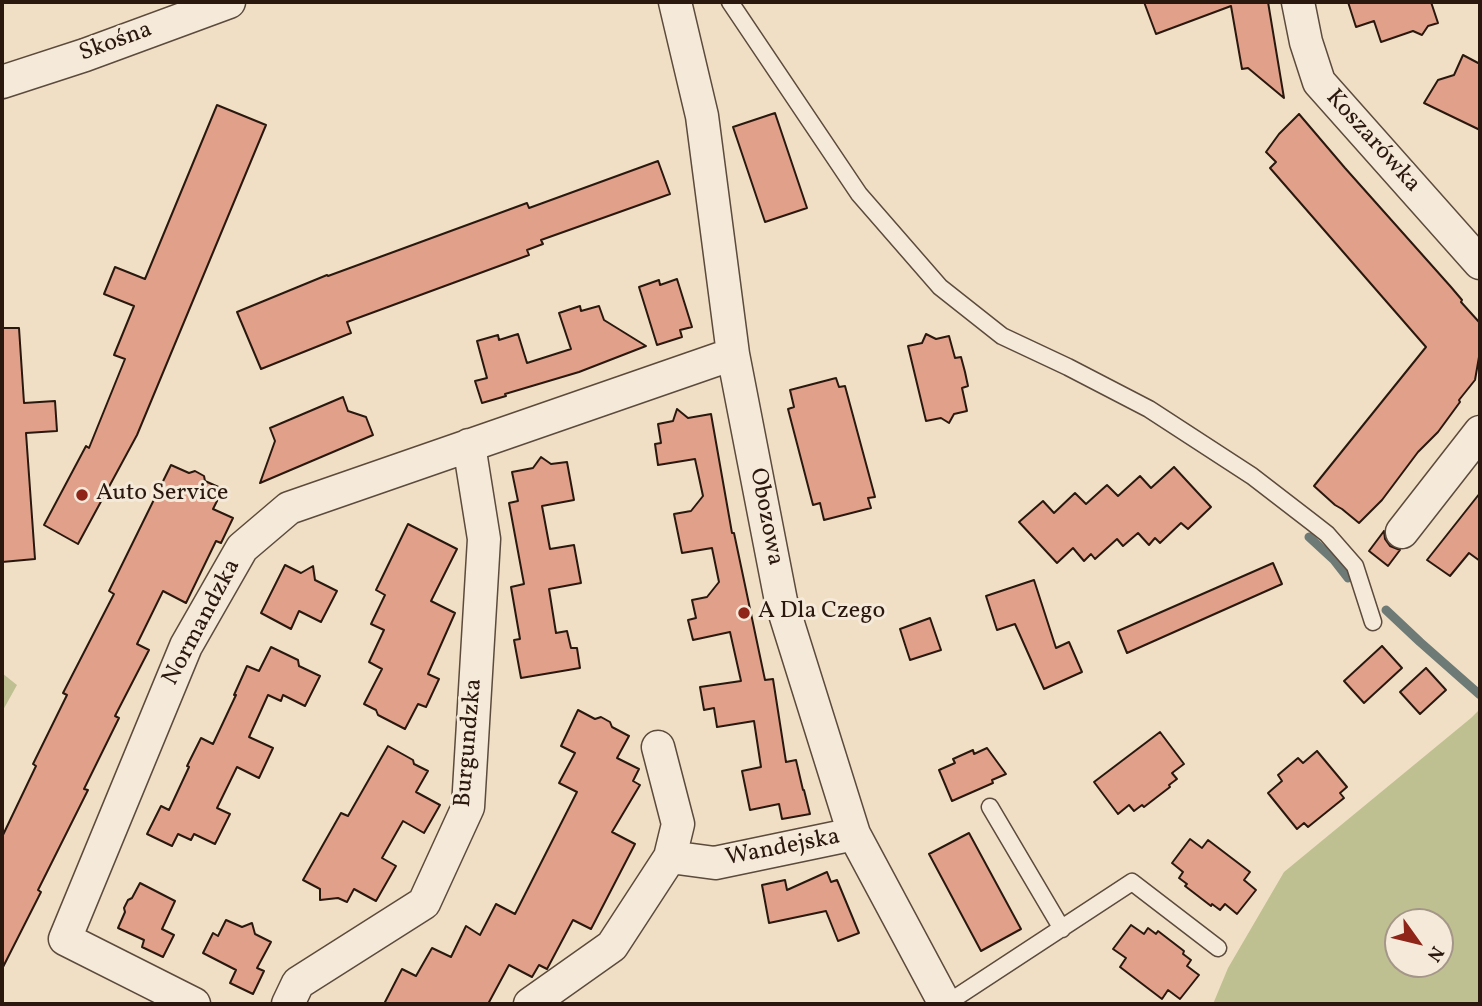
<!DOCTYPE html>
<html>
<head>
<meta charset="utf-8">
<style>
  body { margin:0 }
  #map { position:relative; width:1482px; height:1006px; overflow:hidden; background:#f0dfc5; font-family:Vollkorn,serif }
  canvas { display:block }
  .frame { position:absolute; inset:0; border:4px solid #2a180e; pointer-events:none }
  .north { position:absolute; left:1384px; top:908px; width:70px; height:70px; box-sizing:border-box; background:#f5ead9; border:2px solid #a49688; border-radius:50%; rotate:124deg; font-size:19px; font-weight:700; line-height:28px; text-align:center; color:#2a180e }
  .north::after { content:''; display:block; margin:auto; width:24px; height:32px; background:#8f2418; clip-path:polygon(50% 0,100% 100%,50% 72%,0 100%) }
</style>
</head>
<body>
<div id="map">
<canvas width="1482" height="1006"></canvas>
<div class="frame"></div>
<div class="north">N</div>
</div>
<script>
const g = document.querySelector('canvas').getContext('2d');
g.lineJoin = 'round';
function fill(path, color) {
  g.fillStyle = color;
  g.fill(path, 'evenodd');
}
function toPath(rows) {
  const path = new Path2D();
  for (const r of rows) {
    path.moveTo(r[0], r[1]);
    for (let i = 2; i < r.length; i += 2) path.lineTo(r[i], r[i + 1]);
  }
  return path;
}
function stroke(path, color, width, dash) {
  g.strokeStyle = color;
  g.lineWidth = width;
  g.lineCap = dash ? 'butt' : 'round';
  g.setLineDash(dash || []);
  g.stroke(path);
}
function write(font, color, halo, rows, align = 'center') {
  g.font = font + ' Vollkorn,serif';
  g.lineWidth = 6;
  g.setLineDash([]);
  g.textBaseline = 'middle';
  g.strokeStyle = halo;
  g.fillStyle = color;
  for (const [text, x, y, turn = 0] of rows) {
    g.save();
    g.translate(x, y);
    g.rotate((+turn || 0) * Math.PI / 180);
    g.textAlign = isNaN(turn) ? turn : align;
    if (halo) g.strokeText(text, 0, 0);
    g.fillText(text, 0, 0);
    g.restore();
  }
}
fill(toPath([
  [2,673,17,685,2,712],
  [1480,709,1480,1004,1213,1004,1228,968,1284,872,1471,718],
  [1398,922,1440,922,1440,964,1398,964]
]), '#bfc091');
stroke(toPath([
  [1309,537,1334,560,1348,578],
  [1386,610,1420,642,1480,695]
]), '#6e7a76', 9);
const building = toPath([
  [1144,2,1268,2,1284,98,1248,68,1242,69,1231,6,1156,34,1144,2],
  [1348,2,1431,2,1438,23,1428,26,1422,35,1413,31,1381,42,1374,21,1356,27,1348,2],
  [1463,55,1480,64,1480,130,1424,103,1438,80,1454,75,1463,55],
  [217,105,266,125,137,435,78,544,44,525,86,446,89,448,125,359,114,355,134,306,104,294,115,267,145,279,217,105],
  [775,113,807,208,765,222,733,127,775,113],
  [1299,114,1345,168,1451,287,1462,300,1461,302,1479,322,1479,357,1475,380,1459,400,1460,402,1438,432,1418,452,1382,500,1359,523,1342,509,1335,505,1314,486,1426,347,1270,168,1276,162,1266,152,1279,134,1299,114],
  [658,161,670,194,541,240,543,244,527,250,529,255,347,322,351,333,261,369,237,312,327,275,328,276,527,203,529,208,658,161],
  [677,279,692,327,680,330,682,337,657,345,639,287,659,280,660,285,677,279],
  [580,306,581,311,599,306,604,320,646,346,579,372,505,394,506,396,482,403,475,381,487,378,477,341,498,335,499,340,518,334,527,363,571,349,559,313,580,306],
  [2,328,19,328,24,403,55,401,57,431,26,433,35,559,2,562,2,328],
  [926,334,936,339,949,336,955,358,961,357,965,372,968,386,962,388,967,411,954,414,949,423,941,418,926,421,908,346,922,343,926,334],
  [836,378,839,387,845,386,875,497,868,498,871,508,824,520,820,503,813,505,788,409,794,407,790,390,836,378],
  [343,397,348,411,366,417,373,435,260,483,275,441,270,428,343,397],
  [677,409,688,418,711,414,732,533,734,533,765,680,773,679,786,762,796,760,803,790,804,790,810,814,782,819,779,804,750,810,742,771,761,767,754,721,717,727,714,708,704,710,700,687,741,681,730,632,693,640,688,620,696,618,692,600,707,597,719,582,712,548,682,553,674,514,691,511,703,496,695,459,658,465,655,444,661,443,658,424,673,421,677,409],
  [541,457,551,464,567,462,574,500,542,506,550,549,574,545,581,583,549,589,556,633,567,631,571,648,577,648,580,668,521,678,514,640,520,639,511,587,524,584,509,503,518,501,512,472,533,468,541,457],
  [171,465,189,473,195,471,204,476,205,481,223,489,213,509,233,518,221,543,216,541,186,603,163,591,137,644,149,650,115,716,119,718,84,789,88,790,38,890,41,892,2,969,2,837,36,766,33,764,67,695,63,693,114,594,109,591,171,465],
  [1174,467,1211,507,1188,529,1181,523,1160,543,1155,538,1149,545,1138,533,1123,546,1117,539,1095,559,1091,554,1084,561,1073,548,1057,563,1019,522,1043,501,1054,513,1075,493,1086,504,1107,485,1118,496,1140,476,1151,488,1174,467],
  [1480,493,1480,561,1469,553,1450,576,1427,560,1480,493],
  [408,524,457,549,431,601,455,613,428,674,439,679,426,707,418,704,405,729,378,715,376,710,364,704,382,669,369,662,384,630,371,624,385,595,376,590,408,524],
  [1384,531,1385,539,1390,546,1400,550,1388,566,1369,551,1384,531],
  [1273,563,1282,584,1127,653,1118,631,1273,563],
  [285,565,301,573,313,566,315,580,337,591,321,622,299,611,291,629,261,613,285,565],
  [1034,580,1056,648,1069,642,1082,672,1044,689,1015,624,997,630,986,596,1034,580],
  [930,618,941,650,910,660,900,629,930,618],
  [1382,646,1402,668,1364,703,1344,681,1382,646],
  [271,647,298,660,299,666,320,676,305,706,283,695,281,701,268,695,249,737,273,748,259,778,237,767,217,808,230,814,215,844,194,834,191,840,178,834,172,846,147,834,161,806,169,810,189,767,187,766,201,738,213,744,236,695,234,695,247,666,259,671,271,647],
  [1426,668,1446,690,1420,714,1400,692,1426,668],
  [578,710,595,719,601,717,610,722,612,727,629,736,617,758,639,769,633,781,640,785,612,832,635,844,591,929,573,920,547,969,539,965,532,977,509,965,488,1004,384,1004,402,969,416,976,432,948,451,957,466,926,480,935,496,904,515,914,577,792,559,783,575,753,561,746,578,710],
  [1160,732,1184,764,1172,773,1177,779,1169,785,1170,787,1144,807,1142,805,1134,811,1129,805,1118,814,1094,782,1160,732],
  [388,746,413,760,414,764,428,771,416,792,440,805,424,833,403,821,382,858,396,866,376,901,354,889,347,902,338,898,320,900,320,889,303,880,341,813,348,816,388,746],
  [987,748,1006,774,992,780,993,783,952,801,939,770,955,763,953,759,973,750,974,754,987,748],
  [1317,751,1347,787,1340,793,1344,798,1308,827,1304,823,1297,829,1268,793,1282,781,1278,775,1298,758,1303,763,1317,751],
  [969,833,1021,929,981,951,929,854,969,833],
  [1190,839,1202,848,1208,840,1250,872,1244,880,1256,890,1237,914,1225,904,1220,910,1212,904,1211,906,1185,886,1187,884,1179,878,1183,872,1172,863,1190,839],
  [827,872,831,882,837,880,859,933,838,941,826,911,769,923,762,885,785,880,787,890,827,872],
  [140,883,175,901,162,929,174,935,163,957,142,947,144,940,118,928,125,912,124,908,128,900,132,898,140,883],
  [226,920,242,927,252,923,255,934,271,942,257,968,264,971,253,994,230,983,236,970,203,953,213,933,218,936,226,920],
  [1131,925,1144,934,1148,928,1156,934,1158,931,1184,951,1183,954,1191,960,1187,966,1199,975,1180,999,1168,990,1162,999,1120,967,1126,958,1113,949,1131,925]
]);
fill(building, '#e0a08a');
stroke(building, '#2a180e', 2);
const lane = toPath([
  [730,2,859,194,940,287,1002,336,1068,367,1149,409,1252,476,1313,523,1327,534,1355,566,1373,622],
  [990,807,1062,929],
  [946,1004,1132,882,1218,948]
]);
const street = toPath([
  [675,2,702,116,733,354,781,601,854,834,945,1004],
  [1298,2,1306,42,1319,82,1480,263],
  [2,82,85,55,229,2],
  [1402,532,1480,432],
  [658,747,678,824,670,857],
  [194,1004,65,939,186,646,242,548,289,508,733,354],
  [288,1004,298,983,424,903,468,807,484,539,469,445],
  [530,1004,612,946,670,857,715,863,854,834]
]);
stroke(lane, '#5c4a3c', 19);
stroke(street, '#5c4a3c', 35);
stroke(lane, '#f5ead9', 16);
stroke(street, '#f5ead9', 32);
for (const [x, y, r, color] of [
  [82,495,7,"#8f2418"],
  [744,613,7,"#8f2418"]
]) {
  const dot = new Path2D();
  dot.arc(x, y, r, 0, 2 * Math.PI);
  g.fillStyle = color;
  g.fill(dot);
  stroke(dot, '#f5ead9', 2.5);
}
write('24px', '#2a180e', '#f5ead9', [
  ["Skośna",116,43,-20],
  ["Koszarówka",1372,142,48],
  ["Obozowa",765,517,79],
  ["Normandzka",203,623,-62],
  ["Burgundzka",470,743,-85],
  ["Wandejska",783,849,-11]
]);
write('24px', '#2a180e', '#f5ead9', [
  ["Auto Service",96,495],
  ["A Dla Czego",758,613]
], 'left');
</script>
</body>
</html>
